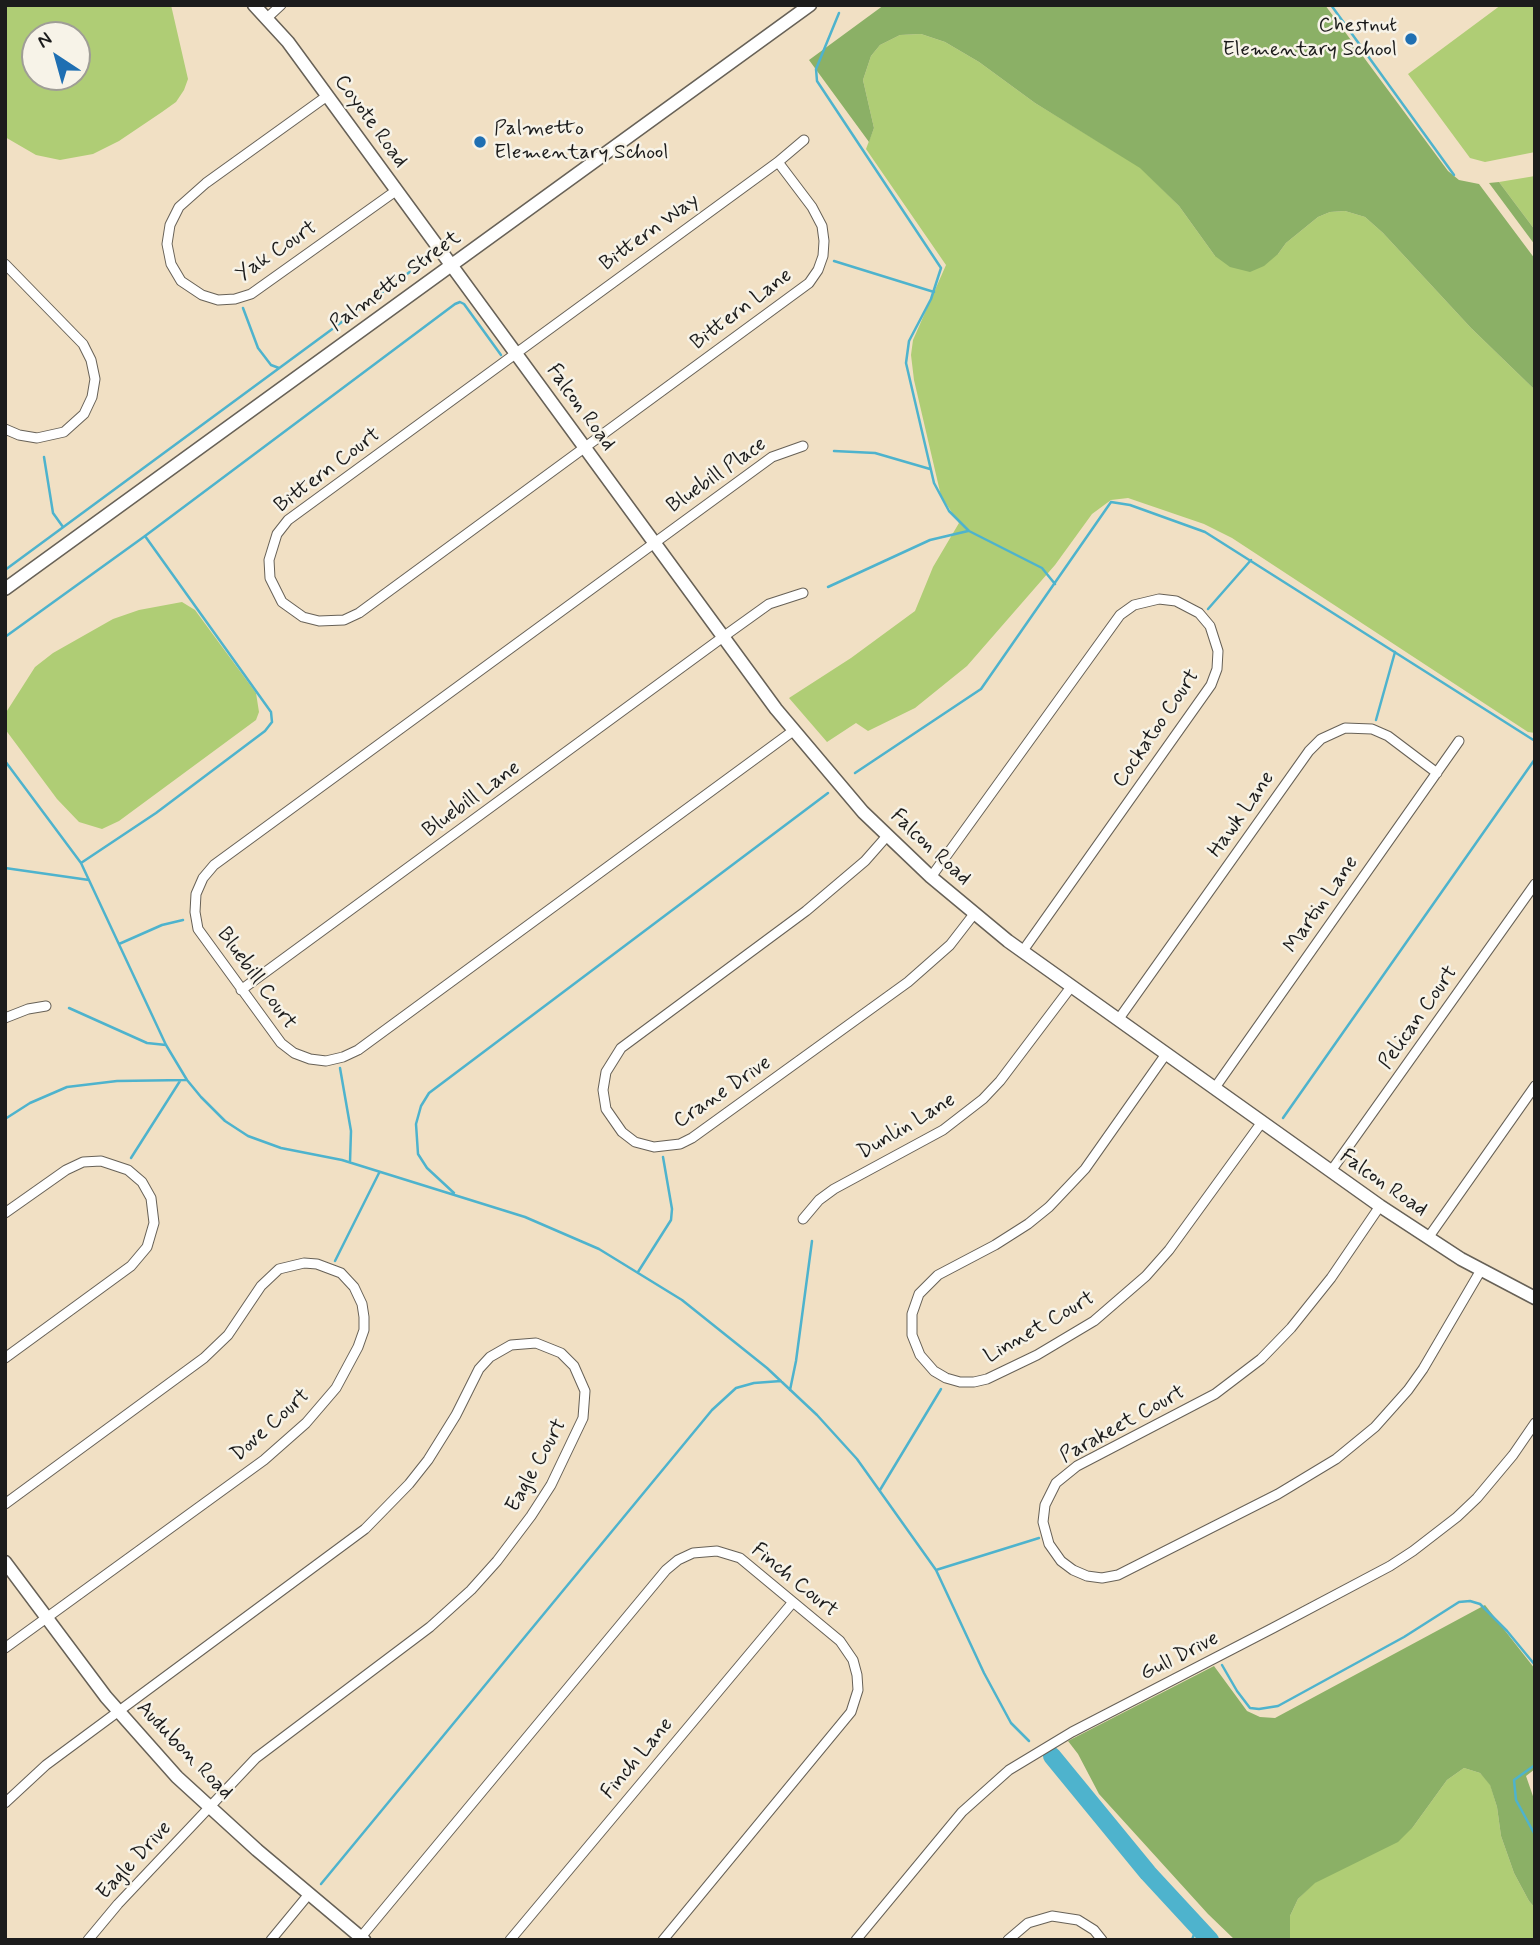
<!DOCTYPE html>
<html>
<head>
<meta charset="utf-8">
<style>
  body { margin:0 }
  #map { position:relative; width:1540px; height:1945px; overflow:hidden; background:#f1e0c4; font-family:Mynerve,sans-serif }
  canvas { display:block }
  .frame { position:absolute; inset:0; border:7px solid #1c1c1c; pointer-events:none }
  .north { position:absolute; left:21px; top:21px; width:70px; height:70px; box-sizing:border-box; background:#f7f3e8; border:2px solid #9f9d96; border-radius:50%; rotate:324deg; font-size:19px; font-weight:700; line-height:28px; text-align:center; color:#1c1c1c }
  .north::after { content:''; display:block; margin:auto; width:24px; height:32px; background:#1f6fb2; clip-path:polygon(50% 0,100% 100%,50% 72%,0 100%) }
</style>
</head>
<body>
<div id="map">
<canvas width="1540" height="1945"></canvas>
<div class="frame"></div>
<div class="north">N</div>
</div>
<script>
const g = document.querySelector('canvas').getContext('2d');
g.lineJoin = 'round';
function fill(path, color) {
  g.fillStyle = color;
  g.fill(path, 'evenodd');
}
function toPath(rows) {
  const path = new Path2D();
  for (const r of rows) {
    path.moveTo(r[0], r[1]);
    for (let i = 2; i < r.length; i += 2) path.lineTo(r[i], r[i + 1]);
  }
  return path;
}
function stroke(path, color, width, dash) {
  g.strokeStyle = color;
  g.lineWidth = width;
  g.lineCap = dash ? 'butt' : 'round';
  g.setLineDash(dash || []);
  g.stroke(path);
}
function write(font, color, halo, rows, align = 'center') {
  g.font = font + ' Mynerve,sans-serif';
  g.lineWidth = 5;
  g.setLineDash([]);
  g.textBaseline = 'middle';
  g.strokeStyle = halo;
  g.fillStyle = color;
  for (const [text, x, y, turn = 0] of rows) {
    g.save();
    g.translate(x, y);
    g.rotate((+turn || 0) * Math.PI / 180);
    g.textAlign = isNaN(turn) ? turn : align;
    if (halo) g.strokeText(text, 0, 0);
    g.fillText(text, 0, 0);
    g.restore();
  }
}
fill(toPath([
  [5,5,171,5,188,79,184,90,176,102,162,112,119,141,93,154,60,160,36,155,5,137],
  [77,35,77,77,35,77,35,35],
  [1501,5,1535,5,1535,152,1485,162,1470,158,1408,74],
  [921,34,945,42,979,62,1035,103,1140,167,1179,206,1215,256,1278,254,1286,243,1318,217,1330,212,1345,211,1365,217,1383,233,1471,328,1535,390,1535,733,1528,732,1232,538,1204,524,1128,498,1111,500,1092,514,1055,565,967,666,915,708,868,731,856,723,827,742,789,698,851,658,915,611,933,567,959,523,941,496,914,380,911,355,913,340,946,265,866,149,874,128,863,80,871,56,880,45,900,35],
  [1535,176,1535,230,1499,182],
  [182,602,195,610,256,693,259,712,256,720,119,821,102,829,79,822,57,799,5,729,5,714,35,667,53,653,113,619,139,610],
  [1464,1768,1480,1773,1490,1784,1497,1807,1501,1836,1514,1873,1529,1901,1535,1908,1535,1940,1290,1940,1290,1916,1298,1899,1314,1883,1413,1827,1447,1780]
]), '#afcd75');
fill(toPath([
  [884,5,1325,5,1448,171,1459,180,1479,184,1535,259,1535,390,1471,328,1383,233,1365,217,1345,211,1330,212,1318,217,1286,243,1278,254,1264,266,1250,272,1230,267,1215,256,1179,206,1140,168,1035,103,979,62,945,42,921,34,900,35,880,45,871,56,863,80,874,128,869,142,809,60],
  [1499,182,1535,230,1535,245,1489,183],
  [1485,1605,1535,1669,1535,1769,1526,1776,1535,1802,1535,1908,1529,1901,1514,1873,1501,1836,1497,1807,1490,1785,1480,1773,1464,1768,1447,1780,1413,1827,1398,1842,1315,1883,1298,1899,1290,1916,1290,1940,1235,1940,1208,1914,1099,1794,1078,1754,1068,1741,1214,1666,1247,1711,1260,1717,1275,1718]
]), '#8bb066');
stroke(toPath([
  [1331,5,1454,175],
  [839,13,816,69,817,81,941,268,931,299,909,341,906,363,934,483,949,511,969,531,1042,568,1055,584],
  [834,261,934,292],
  [243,308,258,348,271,365,279,368],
  [834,451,875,453,930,469],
  [44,457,53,513,63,527],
  [5,570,426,260],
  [828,587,930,540,968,531],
  [1208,609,1251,560],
  [5,637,145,536,455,304,460,302,464,304,501,355],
  [1376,720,1395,652],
  [5,761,81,863,166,1045,187,1080,201,1097,225,1121,248,1136,281,1148,342,1160,525,1217,599,1249,682,1300,767,1368,817,1415,857,1459,936,1570,984,1673,1011,1723,1029,1741],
  [855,773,981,689,1111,502,1130,505,1205,532,1535,741],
  [81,863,156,813,265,731,272,722,271,712,145,536],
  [5,868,89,880],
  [119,944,162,925,183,920],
  [69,1008,147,1043,166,1045],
  [340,1068,351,1131,350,1162],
  [1283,1118,1535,759],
  [5,1119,30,1103,67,1087,117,1081,186,1080],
  [131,1158,180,1081],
  [454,1193,427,1168,418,1154,416,1124,421,1106,429,1093,828,793],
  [335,1261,379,1173],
  [638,1272,671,1220,672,1209,663,1157],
  [790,1390,796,1361,812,1241],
  [880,1490,941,1389],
  [936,1570,1039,1538],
  [1222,1665,1237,1691,1250,1708,1259,1709,1278,1706,1404,1637,1459,1602,1470,1601,1480,1604,1507,1631,1535,1665],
  [1535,1765,1514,1780,1516,1800,1535,1835],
  [321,1884,712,1410,736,1388,754,1383,781,1381],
  [1192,1940,1197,1926]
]), '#4eb3cd', 2.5);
stroke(toPath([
  [1052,1756,1148,1873,1210,1940]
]), '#4eb3cd', 18);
const street = toPath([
  [267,18,281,5],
  [327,96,206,183,179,207,170,225,167,244,171,264,181,281,202,295,218,300,235,299,251,294,397,190],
  [778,162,812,207,822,226,824,241,823,256,818,270,809,283,359,613,344,620,319,621,303,617,282,602,270,578,269,560,277,534,288,520,778,162,804,140],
  [5,264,83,344,91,360,95,379,92,397,84,414,64,432,37,438,19,435,5,429],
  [793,731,358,1050,343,1057,326,1061,310,1059,294,1053,281,1043,198,929,195,912,196,894,203,878,214,865,772,457,803,446],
  [887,836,865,861,806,911,621,1048,606,1072,603,1090,606,1109,622,1132,635,1142,654,1147,680,1144,692,1138,908,982,950,945,974,914],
  [931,877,1120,615,1134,605,1159,599,1176,601,1199,613,1210,626,1218,651,1217,669,1211,685,1022,952],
  [241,990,723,637,769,604,803,593],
  [5,1018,28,1009,46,1006],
  [1118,1020,1309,751,1321,739,1345,728,1372,729,1388,736,1437,773],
  [1166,1054,1085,1169,1049,1207,1028,1224,995,1245,938,1275,919,1294,912,1314,912,1335,920,1355,934,1371,946,1378,960,1382,974,1382,987,1379,1037,1355,1094,1321,1146,1276,1169,1250,1262,1122],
  [1214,1089,1459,741],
  [1331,1171,1535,884],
  [1380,1206,1331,1278,1291,1328,1261,1359,1215,1394,1077,1466,1056,1483,1045,1505,1043,1522,1049,1544,1061,1561,1073,1570,1087,1576,1102,1578,1118,1575,1278,1494,1336,1459,1375,1427,1408,1390,1423,1369,1481,1270],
  [5,1213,66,1170,83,1162,101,1161,128,1170,142,1182,151,1198,154,1223,147,1247,131,1266,5,1358],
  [803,1219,819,1200,834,1189,943,1130,983,1099,1000,1081,1071,987],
  [1428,1238,1535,1086],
  [5,1504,204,1358,228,1335,261,1286,279,1269,304,1263,317,1264,341,1273,354,1287,362,1304,364,1317,364,1330,358,1347,336,1388,306,1423,264,1460,5,1648],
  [5,1803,46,1765,365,1529,409,1484,428,1460,456,1415,479,1369,490,1357,511,1345,536,1343,561,1353,574,1366,585,1391,583,1418,551,1485,531,1516,497,1561,471,1590,430,1627,256,1758,118,1904,88,1940],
  [361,1937,666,1570,678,1560,693,1553,717,1551,740,1558,840,1641,853,1660,857,1675,858,1690,851,1712,663,1940],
  [271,1940,309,1894],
  [510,1940,793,1602],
  [856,1940,962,1812,1009,1770,1072,1732,1273,1628,1390,1566,1413,1551,1457,1517,1477,1498,1513,1455,1535,1423],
  [1008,1940,1028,1923,1052,1916,1078,1920,1094,1930,1102,1940]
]);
const secondary = toPath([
  [254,5,288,42,776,709,863,812,931,877,1008,941,1380,1206,1461,1259,1535,1298],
  [5,589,810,5],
  [5,1562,106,1697,177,1777,257,1850,364,1940]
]);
stroke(street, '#676157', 11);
stroke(secondary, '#676157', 15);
stroke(street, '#fff', 9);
stroke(secondary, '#fff', 12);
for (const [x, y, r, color] of [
  [1411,39,7,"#1f6fb2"],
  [480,142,7,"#1f6fb2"]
]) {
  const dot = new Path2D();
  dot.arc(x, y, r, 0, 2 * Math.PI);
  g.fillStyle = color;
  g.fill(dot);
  stroke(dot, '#f7f3e8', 2.5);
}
write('21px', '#1c1c1c', '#f7f3e8', [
  ["Chestnut",1397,27],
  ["Elementary School",1397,51],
  ["Palmetto",494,130,"left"],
  ["Elementary School",494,154,"left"]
], 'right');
write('21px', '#1c1c1c', '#f7f3e8', [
  ["Coyote Road",370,122,54],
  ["Bittern Way",650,233,-36],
  ["Yak Court",277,252,-34],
  ["Palmetto Street",396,282,-36],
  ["Bittern Lane",742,310,-37],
  ["Falcon Road",580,408,54],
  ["Bittern Court",328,471,-37],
  ["Bluebill Place",717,476,-35],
  ["Cockatoo Court",1157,729,-56],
  ["Bluebill Lane",472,800,-36],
  ["Hawk Lane",1242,815,-55],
  ["Falcon Road",930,848,43],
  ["Martin Lane",1322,905,-55],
  ["Bluebill Court",256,979,54],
  ["Pelican Court",1419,1018,-55],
  ["Crane Drive",723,1093,-34],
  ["Dunlin Lane",907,1127,-31],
  ["Falcon Road",1383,1184,35],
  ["Linnet Court",1040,1328,-30],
  ["Parakeet Court",1123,1425,-29],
  ["Dove Court",271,1426,-42],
  ["Eagle Court",537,1466,-61],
  ["Finch Court",794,1581,39],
  ["Gull Drive",1180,1657,-27],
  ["Audubon Road",184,1751,46],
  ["Finch Lane",638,1759,-50],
  ["Eagle Drive",135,1861,-47]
]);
</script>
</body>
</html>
